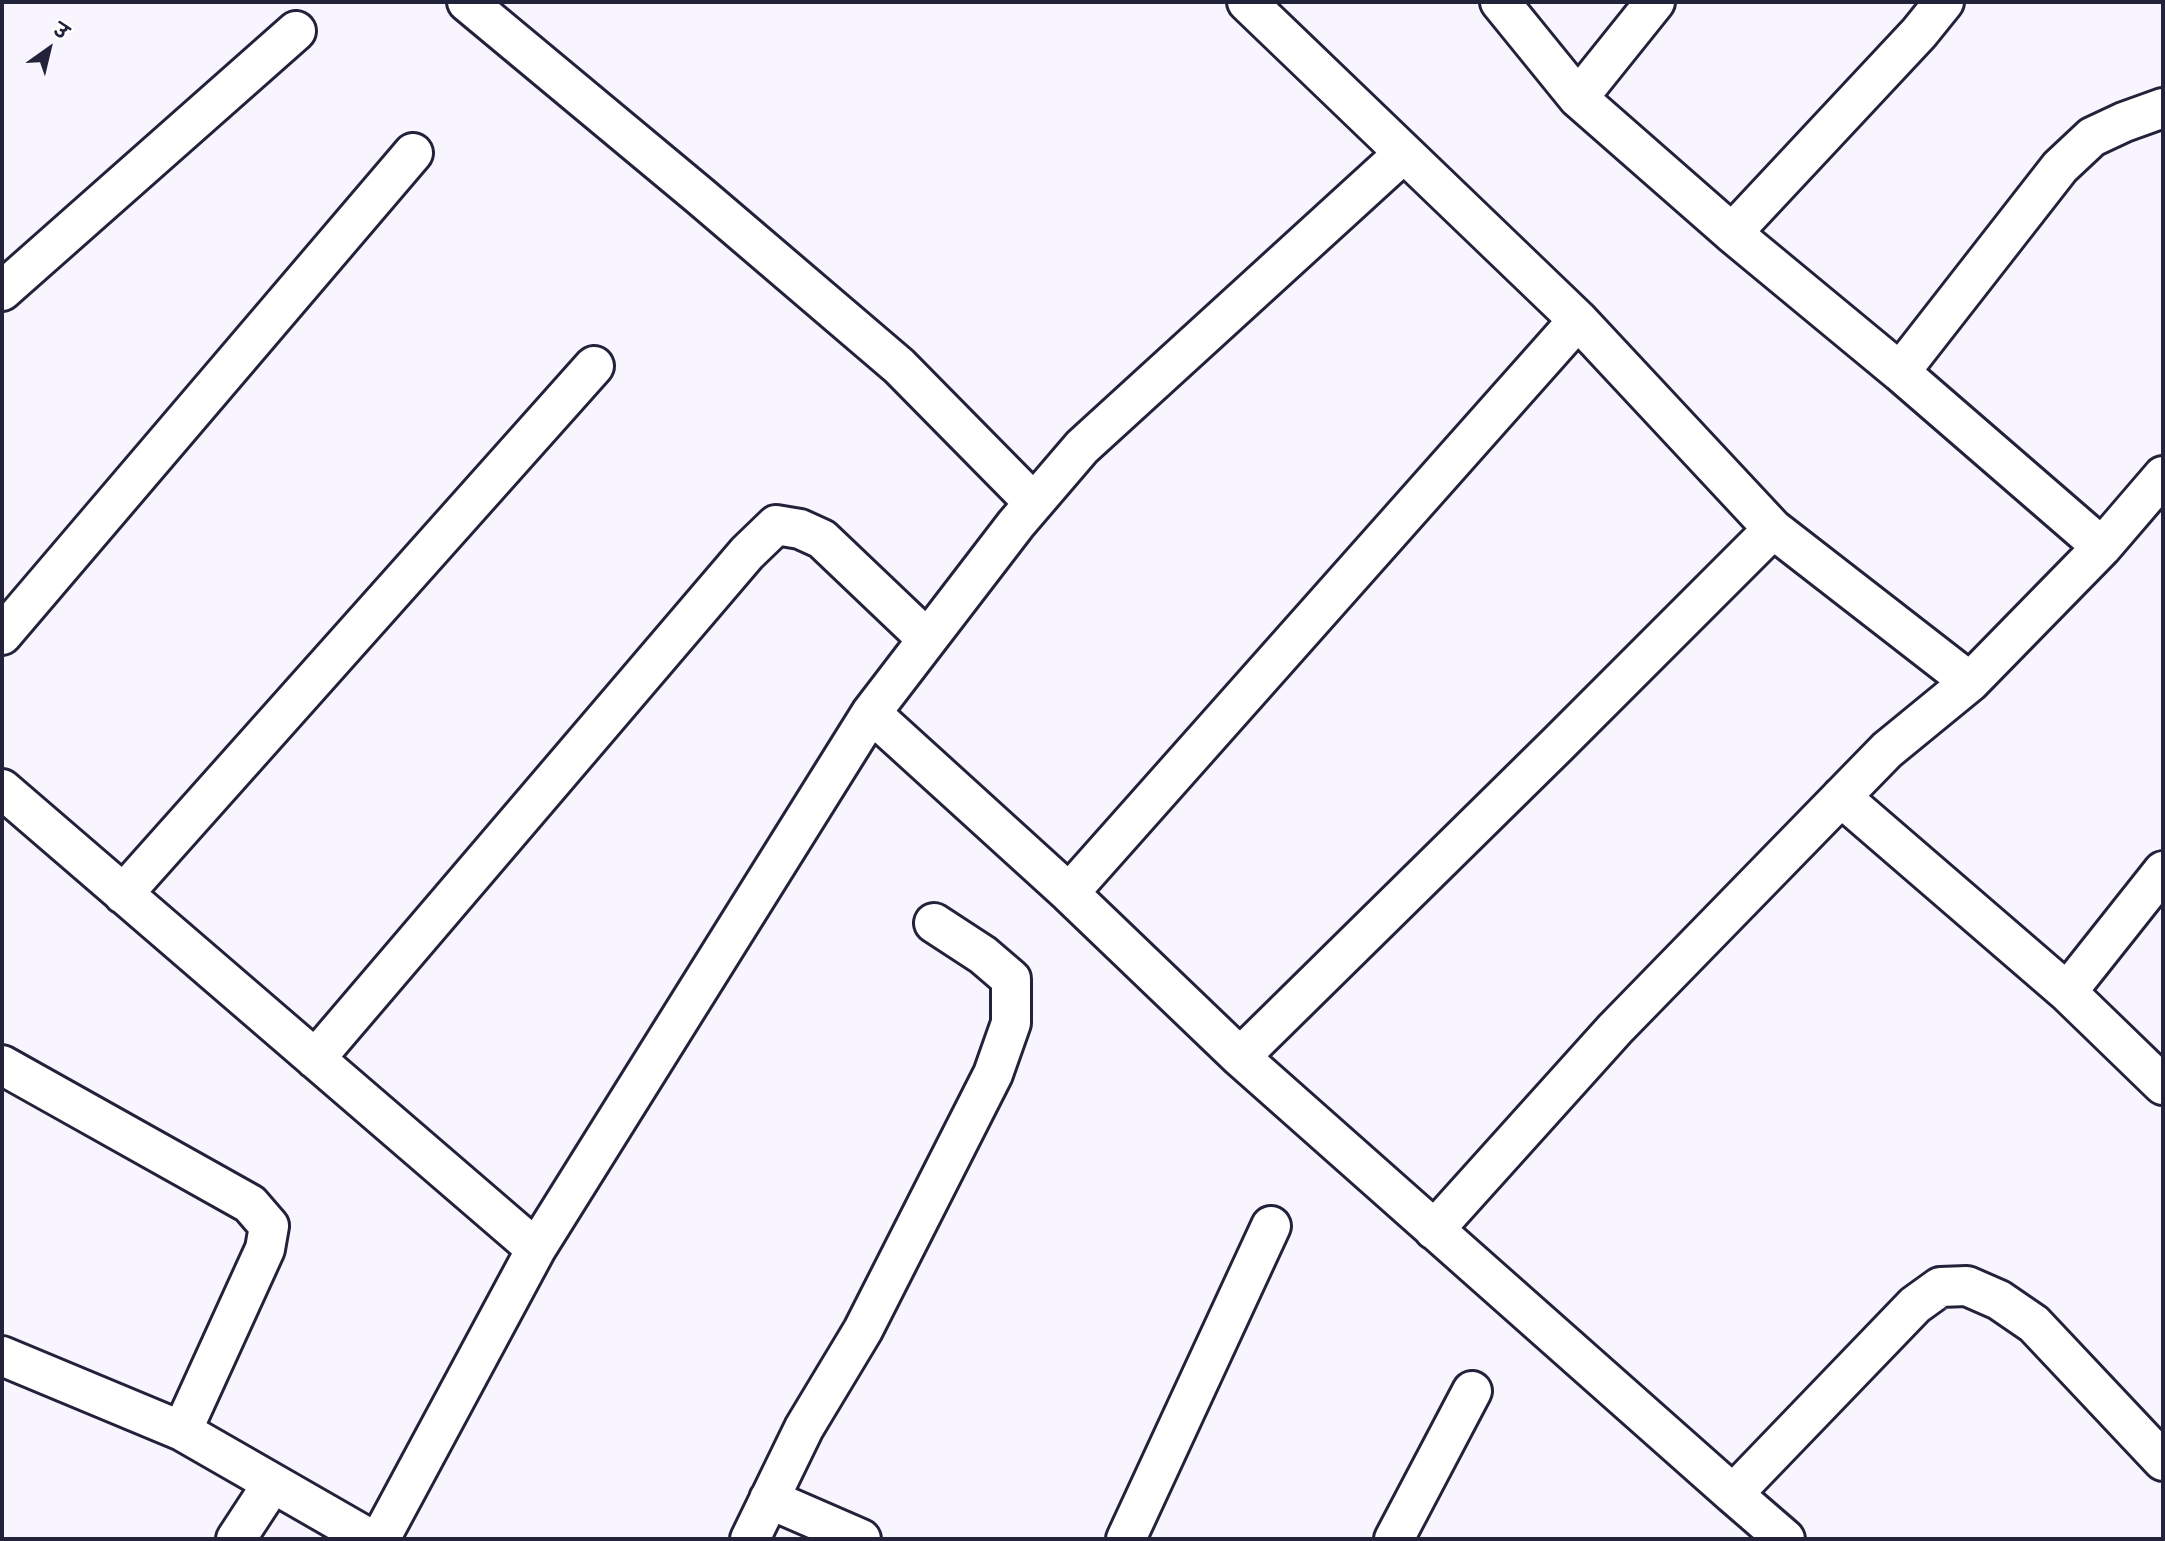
<!DOCTYPE html>
<html>
<head>
<meta charset="utf-8">
<style>
  body { margin:0 }
  #map { position:relative; width:2165px; height:1541px; overflow:hidden; background:#f9f5ff; font-family:Pangolin,"Playpen Sans Deva",sans-serif }
  canvas { display:block }
  .frame { position:absolute; inset:0; border:4px solid #22223b; pointer-events:none }
  .north { position:absolute; left:14px; top:14px; width:70px; height:70px; -webkit-text-stroke:5px #fff; paint-order:stroke; rotate:34deg; font-size:19px; font-weight:700; line-height:28px; text-align:center; color:#22223b }
  .north::after { content:''; display:block; margin:auto; width:24px; height:32px; background:#22223b; clip-path:polygon(50% 0,100% 100%,50% 72%,0 100%) }
</style>
</head>
<body>
<div id="map">
<canvas width="2165" height="1541"></canvas>
<div class="frame"></div>
<div class="north">उ</div>
</div>
<script>
const g = document.querySelector('canvas').getContext('2d');
g.lineJoin = 'round';
function toPath(rows) {
  const path = new Path2D();
  for (const r of rows) {
    path.moveTo(r[0], r[1]);
    for (let i = 2; i < r.length; i += 2) path.lineTo(r[i], r[i + 1]);
  }
  return path;
}
function stroke(path, color, width, dash) {
  g.strokeStyle = color;
  g.lineWidth = width;
  g.lineCap = dash ? 'butt' : 'round';
  g.setLineDash(dash || []);
  g.stroke(path);
}
const minor = toPath([
  [467,2,700,196,899,366,1034,503],
  [1247,2,1578,320,1773,529,1970,682],
  [1500,2,1578,98,1732,233,1900,372,2102,547],
  [1578,98,1655,2],
  [1732,233,1919,33,1944,2],
  [2,291,296,31],
  [1900,372,2060,167,2092,137,2124,122,2163,108],
  [2,635,413,153],
  [871,713,1069,893,1240,1057,1733,1494],
  [2,789,536,1249],
  [1841,797,2067,992,2163,1085],
  [1069,893,1578,320],
  [123,894,594,366],
  [2067,992,2163,871],
  [1240,1057,1557,745,1773,529],
  [315,1059,747,553,776,525,800,529,822,539,927,639],
  [2,1065,250,1204,269,1226,265,1249,182,1431],
  [1434,1230,1615,1029,1887,750,1970,682,2102,547,2163,476],
  [2,1356,182,1431,370,1539],
  [769,1499,861,1539],
  [236,1539,272,1484],
  [380,1539,536,1249,871,713,1016,524,1082,447,1404,153],
  [750,1539,804,1428,863,1330,993,1074,1011,1023,1011,979,983,955,934,923],
  [1126,1539,1271,1226],
  [1394,1539,1472,1391],
  [1785,1539,1733,1494,1915,1305,1940,1287,1967,1286,1999,1300,2034,1324,2163,1461]
]);
stroke(minor, '#22223b', 44);
stroke(minor, '#fff', 38);
</script>
</body>
</html>
